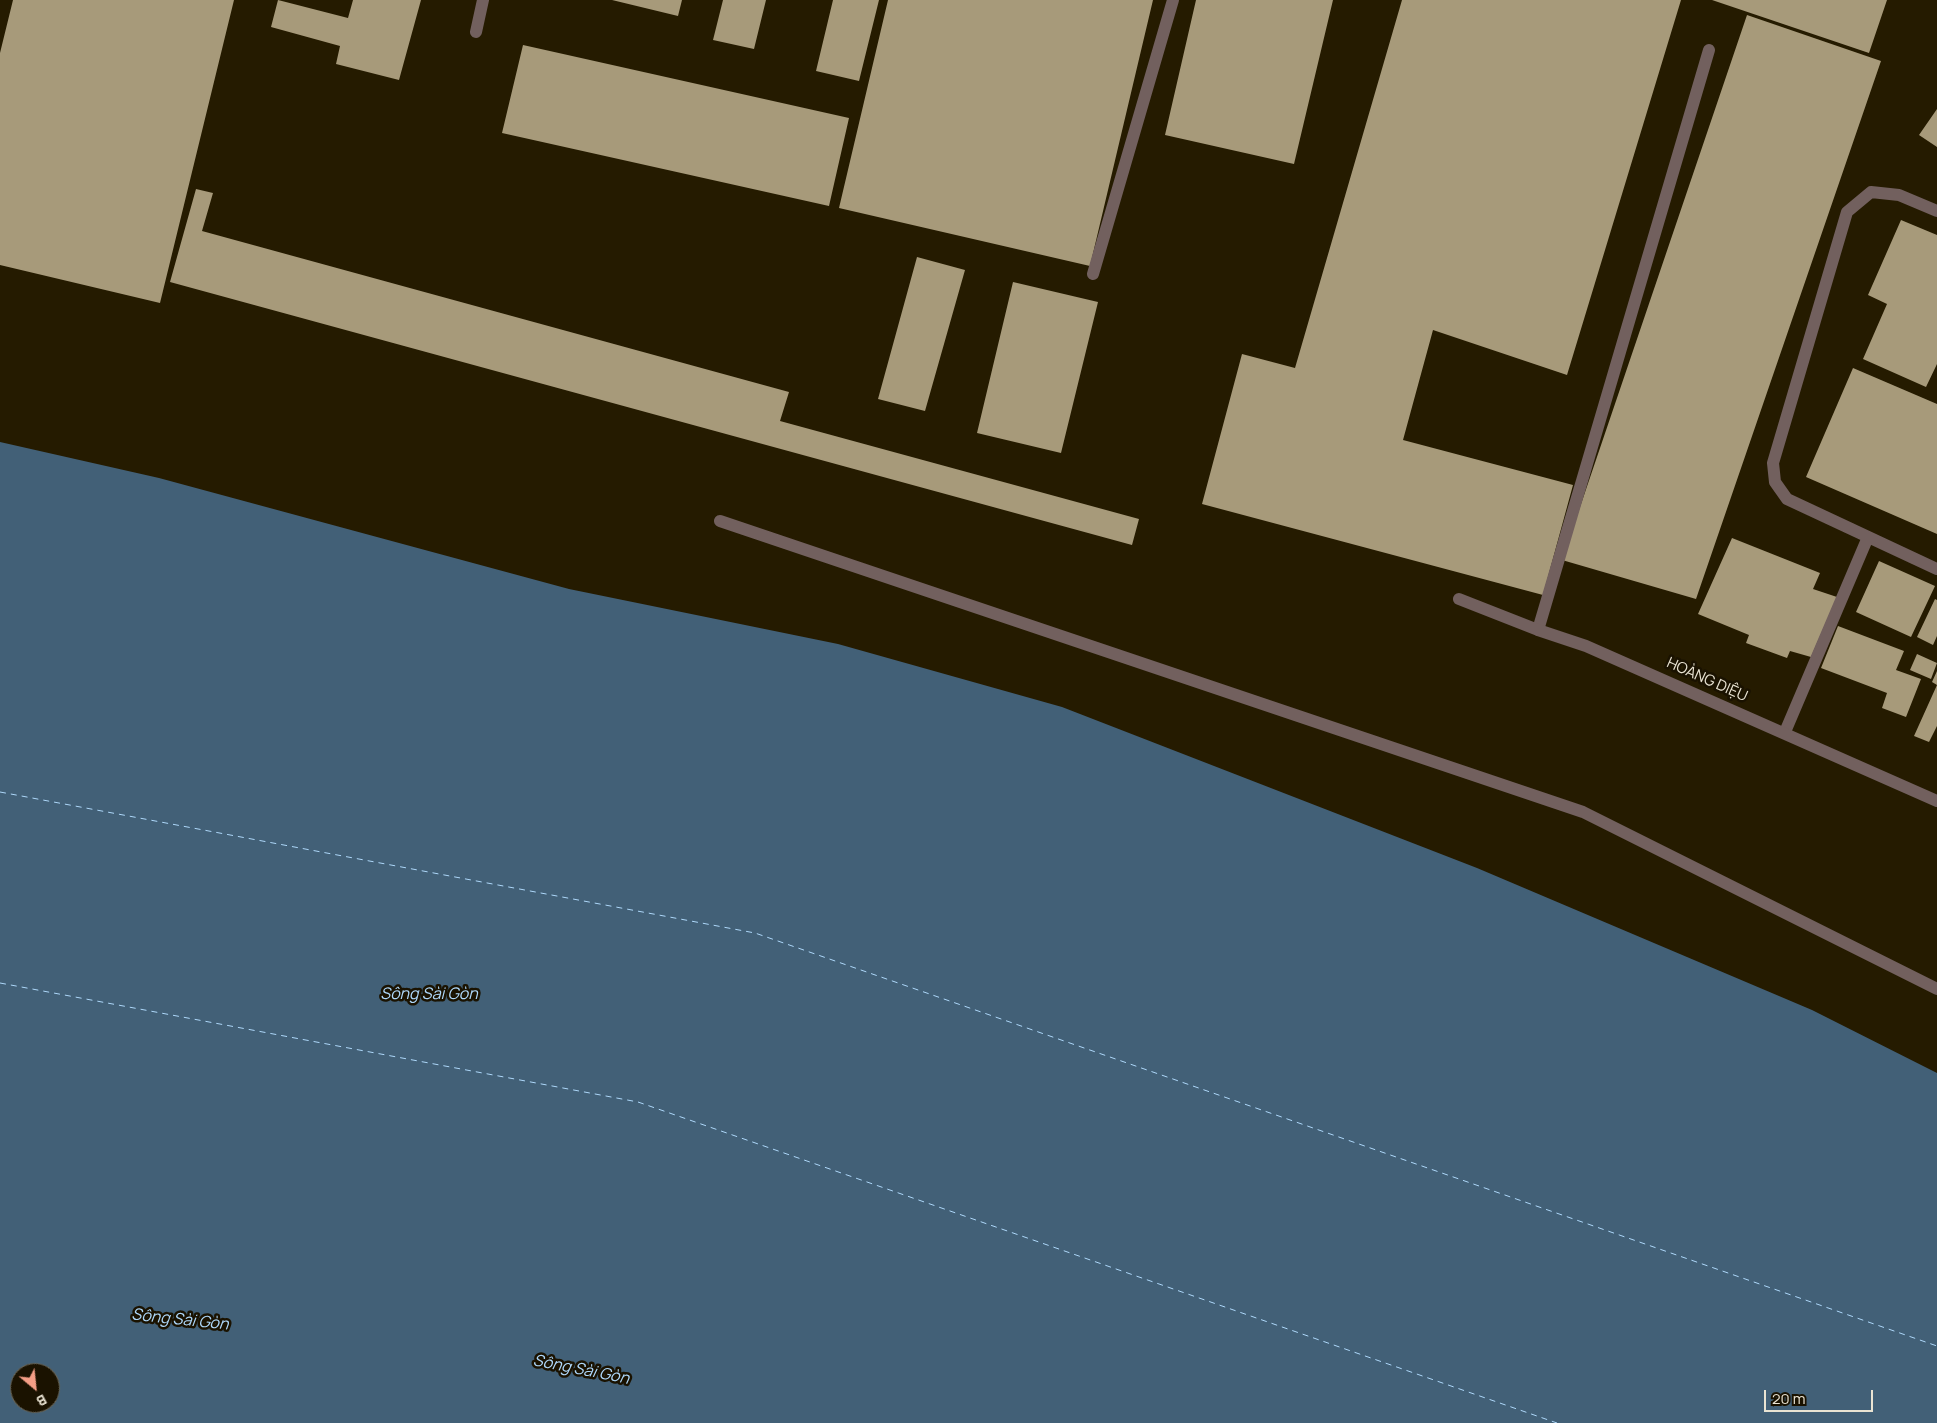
<!DOCTYPE html>
<html>
<head>
<meta charset="utf-8">
<style>
  body { margin:0 }
  #map { position:relative; width:1937px; height:1423px; overflow:hidden; background:#251b00; font-family:Manrope,sans-serif }
  canvas { display:block }
  .north { position:absolute; left:10px; top:1363px; width:50px; height:50px; box-sizing:border-box; background:#1a1200; border:1px solid #6d6654; border-radius:50%; rotate:152deg; font-size:14px; font-weight:700; line-height:20px; text-align:center; color:#eae4d3 }
  .north::after { content:''; display:block; margin:auto; width:18px; height:22px; background:#f49e86; clip-path:polygon(50% 0,100% 100%,50% 72%,0 100%) }
  .scale { position:absolute; left:1764px; top:1390px; width:109px; height:22px; box-sizing:border-box; border:2px solid #eae4d3; border-top:0; padding-left:6px; font-size:15px; line-height:18px; white-space:nowrap; color:#eae4d3; -webkit-text-stroke:4px #1a1200; paint-order:stroke }
</style>
</head>
<body>
<div id="map">
<canvas width="1937" height="1423"></canvas>
<div class="north">B</div>
<div class="scale">20 m</div>
</div>
<script>
const g = document.querySelector('canvas').getContext('2d');
g.lineJoin = 'round';
function fill(path, color) {
  g.fillStyle = color;
  g.fill(path, 'evenodd');
}
function toPath(rows) {
  const path = new Path2D();
  for (const r of rows) {
    path.moveTo(r[0], r[1]);
    for (let i = 2; i < r.length; i += 2) path.lineTo(r[i], r[i + 1]);
  }
  return path;
}
function stroke(path, color, width, dash) {
  g.strokeStyle = color;
  g.lineWidth = width;
  g.lineCap = dash ? 'butt' : 'round';
  g.setLineDash(dash || []);
  g.stroke(path);
}
function write(font, color, halo, rows, align = 'center') {
  g.font = font + ' Manrope,sans-serif';
  g.lineWidth = 5;
  g.setLineDash([]);
  g.textBaseline = 'middle';
  g.strokeStyle = halo;
  g.fillStyle = color;
  for (const [text, x, y, turn = 0] of rows) {
    g.save();
    g.translate(x, y);
    g.rotate((+turn || 0) * Math.PI / 180);
    g.textAlign = isNaN(turn) ? turn : align;
    if (halo) g.strokeText(text, 0, 0);
    g.fillText(text, 0, 0);
    g.restore();
  }
}
fill(toPath([
  [0,442,159,478,569,589,838,644,1062,707,1477,868,1812,1010,1937,1073,1937,1423,0,1423],
  [20,1373,50,1373,50,1403,20,1403]
]), '#426077');
stroke(toPath([
  [0,792,755,933,1937,1346],
  [0,983,638,1102,1557,1423]
]), '#aed8fa', 1, [6, 5]);
fill(toPath([
  [13,0,234,0,160,303,0,265,0,53],
  [278,0,348,18,353,0,421,0,399,80,336,64,340,46,271,27],
  [612,0,682,0,678,16],
  [723,0,766,0,754,49,713,40],
  [833,0,879,0,859,81,816,71],
  [888,0,1153,0,1090,266,839,208],
  [1196,0,1333,0,1294,164,1165,135],
  [1402,0,1681,0,1567,375,1433,330,1403,440,1573,485,1543,595,1202,504,1242,354,1295,368],
  [1712,0,1887,0,1869,53],
  [1747,15,1881,61,1696,599,1562,560],
  [523,45,849,118,829,206,502,133],
  [1937,109,1937,147,1919,135],
  [196,189,213,193,202,231,789,392,780,421,1139,519,1132,545,170,282],
  [1901,220,1937,235,1937,364,1926,387,1863,359,1887,304,1868,295],
  [917,257,965,270,925,411,878,399],
  [1013,282,1098,302,1061,453,977,433],
  [1853,368,1937,404,1937,534,1806,477],
  [1732,538,1820,573,1813,589,1837,597,1811,657,1790,651,1787,658,1746,643,1749,635,1698,614],
  [1879,561,1935,586,1911,637,1856,612],
  [1935,599,1937,600,1937,636,1933,645,1917,637],
  [1838,626,1904,651,1896,670,1921,679,1906,717,1882,708,1887,693,1821,668],
  [1917,654,1937,663,1931,679,1910,670],
  [1937,671,1937,726,1929,742,1914,736,1937,685,1932,682]
]), '#a79a7a');
stroke(toPath([
  [1937,211,1899,195,1871,192,1847,212,1773,463,1775,482,1787,499,1937,569],
  [1093,274,1173,0],
  [720,521,1583,812,1937,989],
  [1538,630,1709,50],
  [1785,732,1868,537]
]), '#72605e', 12);
stroke(toPath([
  [476,32,483,0],
  [1459,599,1538,630,1586,646,1937,801]
]), '#72605e', 12);
write('15px', '#eae4d3', '#1a1200', [
  ["HOÀNG DIỆU",1707,680,24]
]);
write('italic 16px', '#aed8fa', '#1a1200', [
  ["Sông Sài Gòn",429,995],
  ["Sông Sài Gòn",180,1320,6],
  ["Sông Sài Gòn",581,1370,11]
]);
</script>
</body>
</html>
